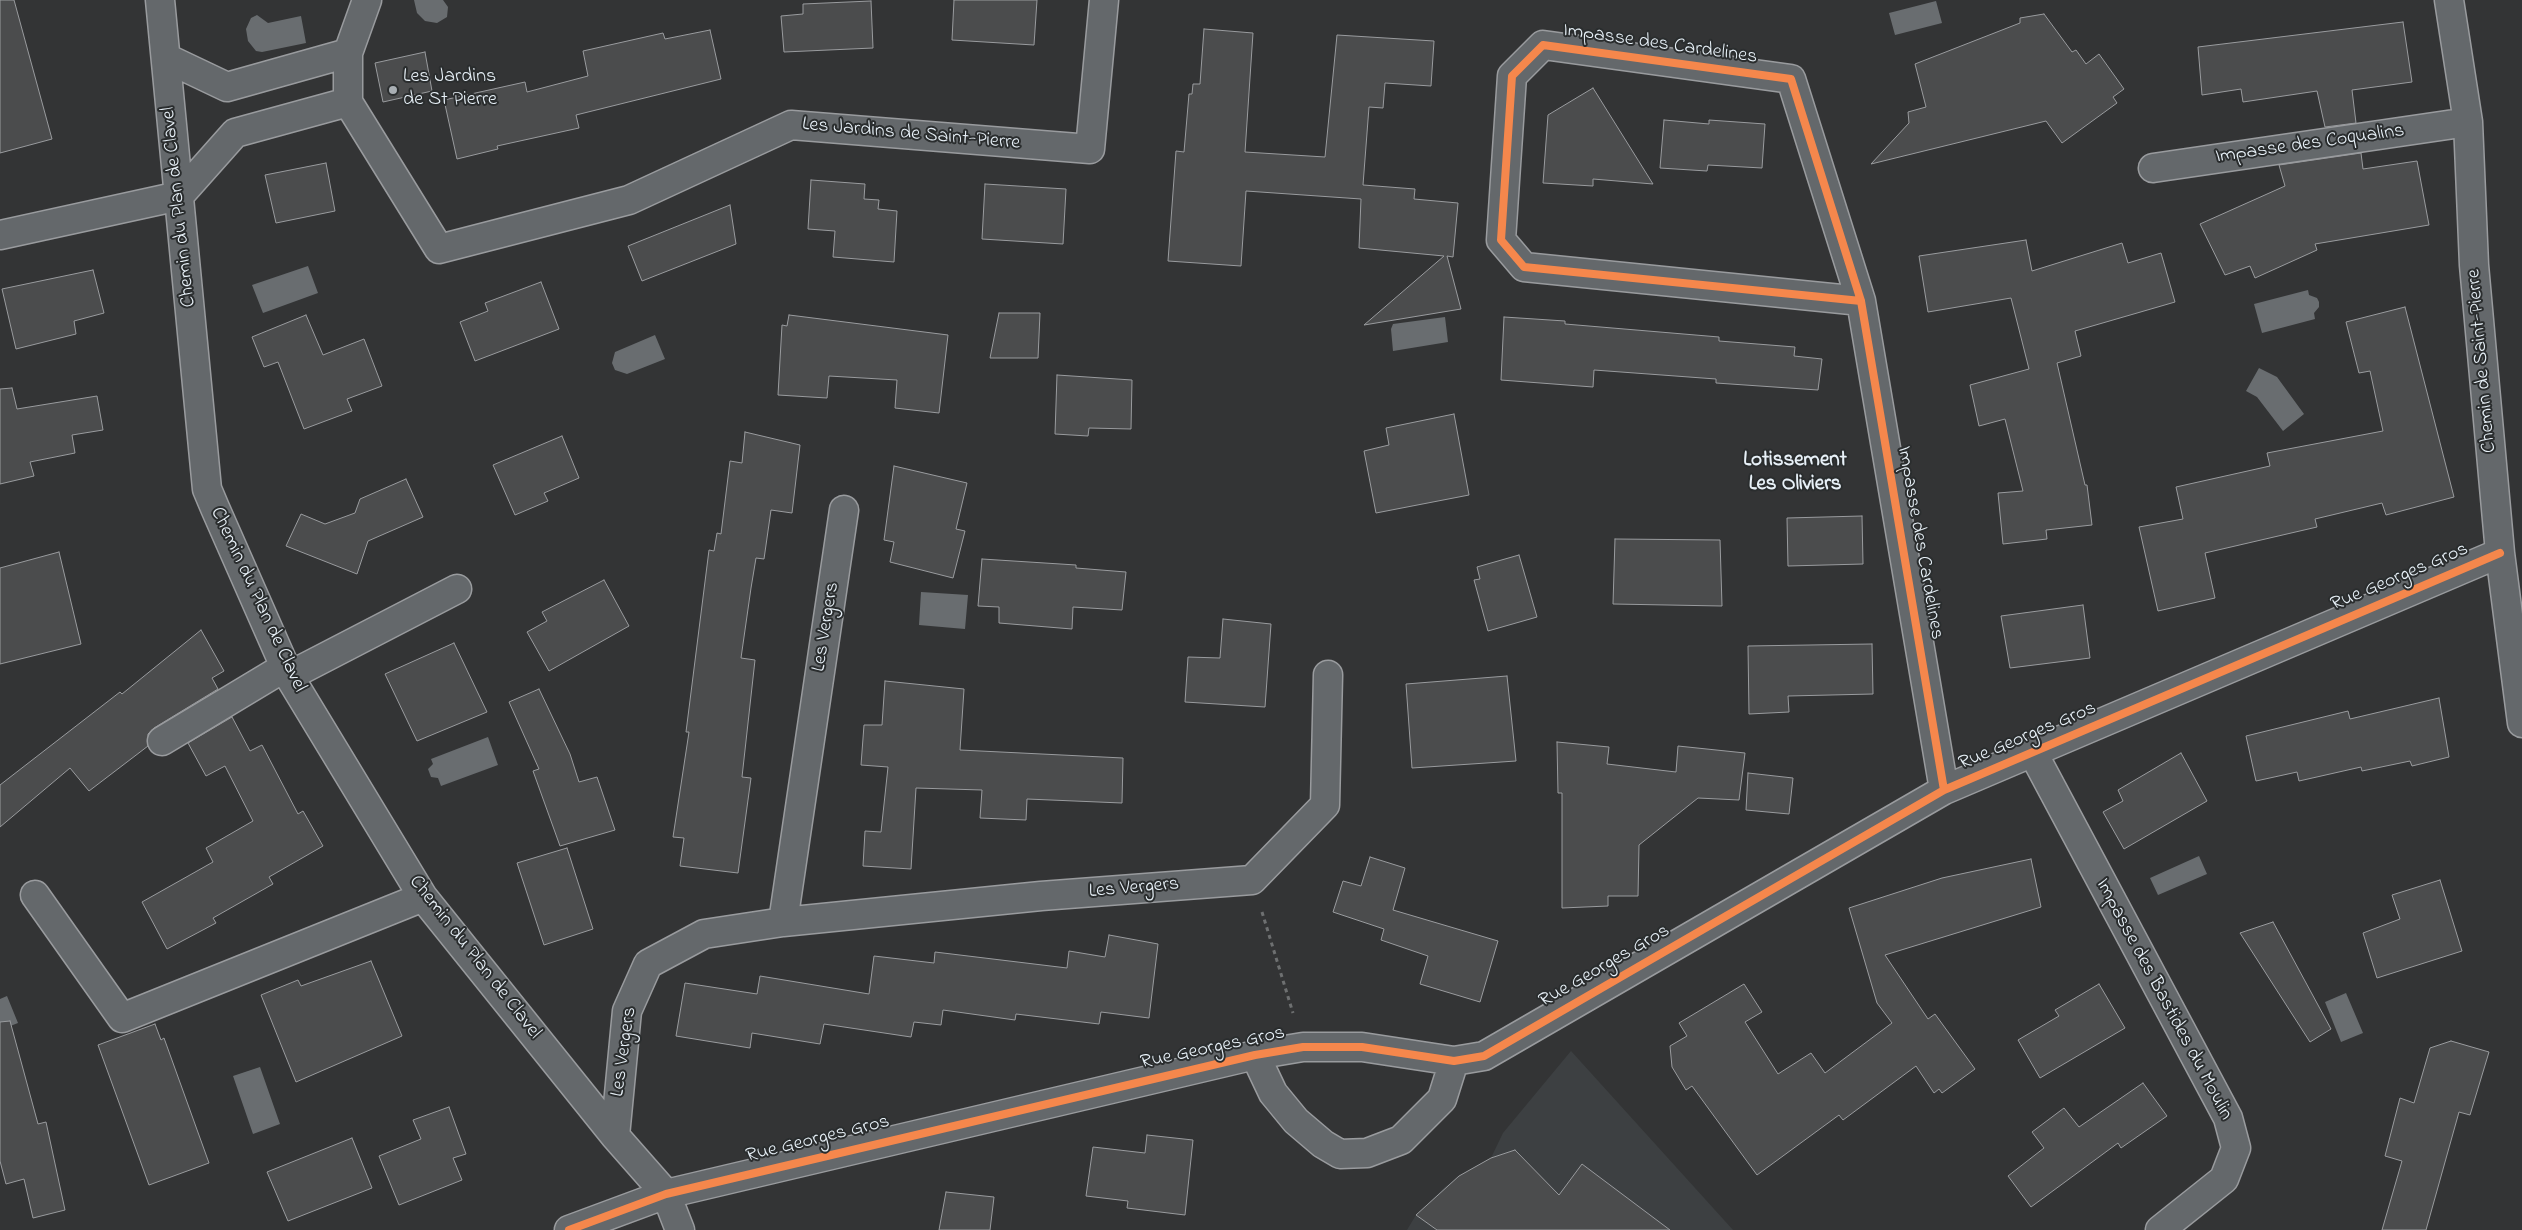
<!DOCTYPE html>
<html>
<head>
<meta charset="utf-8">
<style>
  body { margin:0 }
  canvas { display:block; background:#333435 }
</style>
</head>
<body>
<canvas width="2522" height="1230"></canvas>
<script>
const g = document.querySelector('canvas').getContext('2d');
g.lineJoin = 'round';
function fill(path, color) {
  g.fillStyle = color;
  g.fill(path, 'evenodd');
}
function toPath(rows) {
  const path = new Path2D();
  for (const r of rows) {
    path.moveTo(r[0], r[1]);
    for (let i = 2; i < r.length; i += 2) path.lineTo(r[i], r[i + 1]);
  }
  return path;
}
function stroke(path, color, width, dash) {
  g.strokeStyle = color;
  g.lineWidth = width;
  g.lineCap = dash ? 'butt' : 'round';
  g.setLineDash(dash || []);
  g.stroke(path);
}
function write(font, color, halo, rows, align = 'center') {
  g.font = font + ' "Indie Flower",sans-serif';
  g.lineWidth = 4;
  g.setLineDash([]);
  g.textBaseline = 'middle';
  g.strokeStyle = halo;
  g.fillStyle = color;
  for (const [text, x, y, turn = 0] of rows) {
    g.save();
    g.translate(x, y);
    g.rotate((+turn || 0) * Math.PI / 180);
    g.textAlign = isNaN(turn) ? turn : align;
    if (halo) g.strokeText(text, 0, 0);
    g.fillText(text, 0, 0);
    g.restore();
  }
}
fill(toPath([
  [1571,1051,1733,1230,1407,1230,1416,1215,1445,1187,1459,1176,1491,1158,1503,1133]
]), '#3d4042');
fill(toPath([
  [414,0,443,0,448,7,447,17,437,23,425,21,417,13],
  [1936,1,1942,23,1895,35,1889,13],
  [257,15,268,23,301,16,306,43,262,52,256,51,248,41,246,29,251,18],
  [308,266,318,293,263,313,252,285],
  [2308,290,2309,295,2317,298,2319,302,2319,307,2314,313,2315,319,2262,333,2254,304],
  [1445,317,1448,342,1393,351,1391,329,1393,324],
  [655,335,665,359,627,374,615,370,612,363,615,352],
  [2259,368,2277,377,2304,414,2283,431,2257,397,2246,391],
  [921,592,968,595,965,629,919,625],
  [488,737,498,765,441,786,438,778,431,777,428,769,433,764,431,759],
  [2199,856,2207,874,2158,895,2150,878],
  [2346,993,2363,1033,2341,1042,2325,1002],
  [7,996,18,1023,0,1030,0,999],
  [260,1067,280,1124,253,1134,233,1076]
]), '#696d70');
const building = toPath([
  [0,0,14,0,52,139,0,153,0,0],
  [954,0,1037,0,1034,45,952,40,954,0],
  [871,1,873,48,784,52,781,16,803,14,803,4,871,1],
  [2044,14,2072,52,2076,50,2086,64,2099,54,2124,89,2113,97,2117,103,2062,143,2046,121,1871,164,1909,123,1908,112,1926,107,1915,64,2020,23,2020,18,2044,14],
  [2403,22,2412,82,2352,90,2356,123,2325,127,2317,91,2243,102,2241,89,2202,95,2198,47,2403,22],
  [1204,29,1253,33,1245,152,1325,157,1337,35,1434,41,1431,86,1385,83,1383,108,1369,107,1363,185,1415,189,1414,199,1458,203,1453,257,1447,256,1461,309,1364,325,1444,256,1359,248,1361,199,1246,191,1241,266,1168,261,1176,151,1184,152,1189,94,1192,94,1193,84,1200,84,1204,29],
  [710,30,721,79,576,115,579,128,497,146,498,149,457,159,444,100,525,82,527,92,588,76,583,51,663,33,665,39,710,30],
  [425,52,432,91,383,102,375,63,425,52],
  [1593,88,1653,184,1593,179,1593,186,1543,183,1548,115,1593,88],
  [1664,120,1709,124,1709,120,1765,124,1762,168,1708,165,1707,171,1660,168,1664,120],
  [2361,153,2363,169,2417,161,2429,225,2315,244,2317,250,2255,278,2250,266,2225,275,2200,224,2285,186,2279,165,2361,153],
  [326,163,335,211,276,223,265,175,326,163],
  [811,180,865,184,864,199,879,200,878,209,897,211,894,262,833,257,835,231,808,229,811,180],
  [985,184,1066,189,1063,244,982,239,985,184],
  [730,205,736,244,642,281,628,246,730,205],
  [2026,240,2032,271,2122,243,2128,263,2161,253,2175,302,2075,331,2081,356,2057,363,2085,485,2087,485,2092,525,2046,530,2047,539,2003,544,1998,493,2023,491,2005,419,1979,426,1970,385,2029,369,2011,298,1928,312,1919,256,2026,240],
  [93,270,104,313,74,321,76,334,16,349,2,289,93,270],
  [541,282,559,329,475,361,460,322,488,311,485,303,541,282],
  [2405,307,2454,497,2386,515,2382,503,2315,519,2317,527,2205,553,2215,598,2158,611,2139,527,2183,519,2176,487,2270,466,2267,453,2383,431,2370,371,2359,373,2346,322,2405,307],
  [999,313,1040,313,1038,358,990,358,999,313],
  [306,315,323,355,364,339,382,386,347,399,352,411,304,429,278,362,264,367,252,337,306,315],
  [789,315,948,335,939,413,895,408,897,380,829,376,827,398,778,395,782,325,787,326,789,315],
  [1504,317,1565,321,1565,324,1719,337,1719,341,1795,347,1794,356,1822,359,1818,390,1716,383,1716,379,1594,370,1593,387,1501,380,1504,317],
  [1057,375,1132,380,1131,429,1089,428,1088,436,1055,434,1057,375],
  [12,388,17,409,97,396,103,430,72,435,75,453,30,462,34,476,0,484,0,389,12,388],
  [1454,414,1469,495,1376,513,1364,451,1389,445,1386,428,1454,414],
  [745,432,800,445,792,513,771,510,764,559,756,558,751,588,741,658,755,660,742,777,751,778,738,873,680,866,684,838,673,837,689,732,686,732,709,550,714,551,717,533,721,534,730,461,742,463,745,432],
  [562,436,579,478,544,493,548,501,515,515,493,465,562,436],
  [894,466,967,483,956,529,965,531,953,578,890,562,894,542,884,540,894,466],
  [406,479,423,517,368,541,357,574,286,546,301,514,325,524,355,513,360,499,406,479],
  [1862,516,1863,564,1788,566,1787,518,1862,516],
  [1615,539,1720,540,1722,606,1613,604,1615,539],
  [59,552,81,644,0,664,0,568,59,552],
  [1519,555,1537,617,1488,631,1474,580,1480,579,1477,567,1519,555],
  [982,559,1076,565,1076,568,1126,572,1122,610,1073,607,1072,629,999,623,999,607,978,606,982,559],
  [604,580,629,626,549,671,527,632,547,621,542,612,604,580],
  [2083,605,2090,658,2010,668,2001,616,2083,605],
  [1223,619,1271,624,1265,707,1185,702,1188,657,1220,658,1223,619],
  [201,630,224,671,212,678,218,689,154,728,148,734,148,746,89,791,70,768,0,827,0,785,120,692,122,694,201,630],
  [454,643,487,712,417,741,385,674,454,643],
  [1872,644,1873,694,1788,696,1789,712,1749,714,1748,646,1872,644],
  [1507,676,1516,761,1412,768,1406,684,1507,676],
  [885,681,964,689,960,750,1123,758,1122,803,1027,799,1026,820,980,818,982,790,916,788,911,869,863,866,865,831,881,832,888,767,861,765,864,725,882,725,885,681],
  [539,689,570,754,579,782,597,777,615,830,560,846,533,771,539,769,509,702,539,689],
  [2439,698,2449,757,2412,766,2410,761,2362,771,2361,767,2299,781,2297,772,2256,781,2246,736,2348,711,2350,719,2439,698],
  [232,717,250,751,262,745,298,814,303,811,323,846,269,877,273,884,213,918,216,923,167,949,142,902,213,862,206,848,253,821,225,766,206,776,188,743,232,717],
  [1557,742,1609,747,1607,764,1676,772,1678,746,1745,753,1739,800,1698,798,1639,845,1638,896,1608,896,1608,906,1562,908,1562,793,1558,793,1557,742],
  [2181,753,2207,801,2124,849,2103,812,2123,801,2118,790,2181,753],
  [1748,773,1793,778,1789,814,1746,810,1748,773],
  [567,848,593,929,544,945,517,863,567,848],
  [1370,857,1405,868,1393,910,1498,941,1480,1002,1420,984,1428,956,1381,940,1384,929,1333,912,1343,881,1361,886,1370,857],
  [2031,859,2041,907,1885,955,1928,1019,1935,1014,1975,1069,1942,1093,1939,1089,1934,1093,1916,1066,1843,1120,1839,1115,1757,1175,1692,1086,1686,1090,1672,1067,1670,1046,1687,1036,1679,1023,1744,984,1762,1012,1745,1022,1778,1074,1811,1053,1825,1073,1892,1023,1877,1003,1849,908,1942,878,2031,859],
  [2440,880,2462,951,2377,978,2363,933,2400,919,2392,895,2440,880],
  [2273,922,2331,1029,2310,1042,2240,933,2273,922],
  [1109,935,1158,944,1149,1018,1101,1012,1099,1024,1016,1014,1015,1020,943,1010,941,1025,914,1022,911,1037,824,1024,820,1044,752,1033,750,1048,676,1036,685,983,757,994,760,976,869,994,874,956,934,963,935,952,1067,968,1069,951,1105,957,1109,935],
  [371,961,402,1036,296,1082,261,995,298,980,301,986,371,961],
  [2099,984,2125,1028,2040,1078,2018,1040,2059,1016,2055,1010,2099,984],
  [10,1021,38,1124,46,1122,65,1210,33,1218,24,1179,6,1184,0,1161,0,1022,10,1021],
  [155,1024,161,1040,164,1038,209,1163,149,1185,98,1045,155,1024],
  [2451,1041,2489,1052,2470,1115,2459,1112,2426,1230,2382,1230,2402,1161,2385,1156,2400,1098,2414,1103,2430,1048,2451,1041],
  [2143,1083,2167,1116,2121,1148,2118,1143,2031,1207,2008,1176,2044,1148,2032,1132,2064,1108,2079,1127,2143,1083],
  [449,1107,466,1154,453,1158,462,1180,399,1205,379,1156,421,1139,413,1120,449,1107],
  [1147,1135,1193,1140,1185,1215,1127,1208,1128,1201,1086,1196,1093,1147,1145,1153,1147,1135],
  [352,1138,372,1188,288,1221,267,1172,352,1138],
  [1515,1150,1559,1195,1582,1164,1670,1230,1437,1230,1416,1215,1459,1176,1491,1158,1515,1150],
  [946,1192,994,1197,990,1230,939,1230,946,1192]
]);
fill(building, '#4b4c4d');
stroke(building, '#999b9e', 1);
const minor = toPath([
  [160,0,207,489,215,508,289,676,423,897,615,1136,666,1194,680,1230],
  [2449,0,2468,122,2474,265,2500,553,2522,723],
  [348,53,348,102],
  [166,58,227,87,348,53,367,0],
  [2153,168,2468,122],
  [0,235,179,196,235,133,348,102,439,249,629,200,791,125,1090,149,1104,0],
  [1861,301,1524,267,1501,240,1512,76,1543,45,1791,79,1861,301,1944,790],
  [289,676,457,589],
  [162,741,285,667],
  [2033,753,2228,1118,2236,1148,2224,1179,2160,1230],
  [35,895,122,1018,423,897],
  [783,922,1041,896,1252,880,1325,805,1328,675],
  [1255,1055,1273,1093,1296,1121,1323,1144,1340,1154,1367,1153,1401,1140,1442,1099,1454,1061],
  [615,1136,627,1011,648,964,704,934,783,922,844,510],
  [569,1230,666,1194,1255,1055,1303,1047,1362,1047,1454,1061,1484,1056,1944,790,2500,553]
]);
stroke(minor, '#999b9e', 31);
stroke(toPath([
  [1262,912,1293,1013]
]), '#6e7071', 3, [4, 4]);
stroke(minor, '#64686b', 28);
stroke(toPath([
  [1861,301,1524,267,1501,240,1512,76,1543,45,1791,79,1861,301,1944,790],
  [569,1230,666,1194,1255,1055,1303,1047,1362,1047,1454,1061,1484,1056,1944,790,2500,553]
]), '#f5874c', 8);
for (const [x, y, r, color] of [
  [393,90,5,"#a9afb4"]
]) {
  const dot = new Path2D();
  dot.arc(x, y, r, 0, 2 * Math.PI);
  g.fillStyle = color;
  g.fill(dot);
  stroke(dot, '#2a2d2e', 2);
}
write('20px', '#e8f1f8', '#2a2d2e', [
  ["Impasse des Cardelines",1660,45,8],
  ["Les Jardins de Saint-Pierre",911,135,5],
  ["Impasse des Coqualins",2310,145,-8],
  ["Chemin du Plan de Clavel",180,207,-96],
  ["Chemin de Saint-Pierre",2483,361,-95],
  ["Impasse des Cardelines",1919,543,80],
  ["Rue Georges Gros",2400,578,-23],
  ["Chemin du Plan de Clavel",257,600,65],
  ["Les Vergers",827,627,-81],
  ["Rue Georges Gros",2028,737,-23],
  ["Les Vergers",1134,889,-5],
  ["Chemin du Plan de Clavel",474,958,52],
  ["Rue Georges Gros",1605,967,-30],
  ["Impasse des Bastides du Moulin",2163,1000,62],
  ["Rue Georges Gros",1213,1049,-12],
  ["Les Vergers",625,1052,-82],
  ["Rue Georges Gros",818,1140,-14]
]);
write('20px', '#e8f1f8', '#2a2d2e', [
  ["Les Jardins",403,78],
  ["de St Pierre",403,101]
], 'left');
write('bold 21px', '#e8f1f8', '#2a2d2e', [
  ["Lotissement",1795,462],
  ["Les Oliviers",1795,486]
]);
</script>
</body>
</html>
